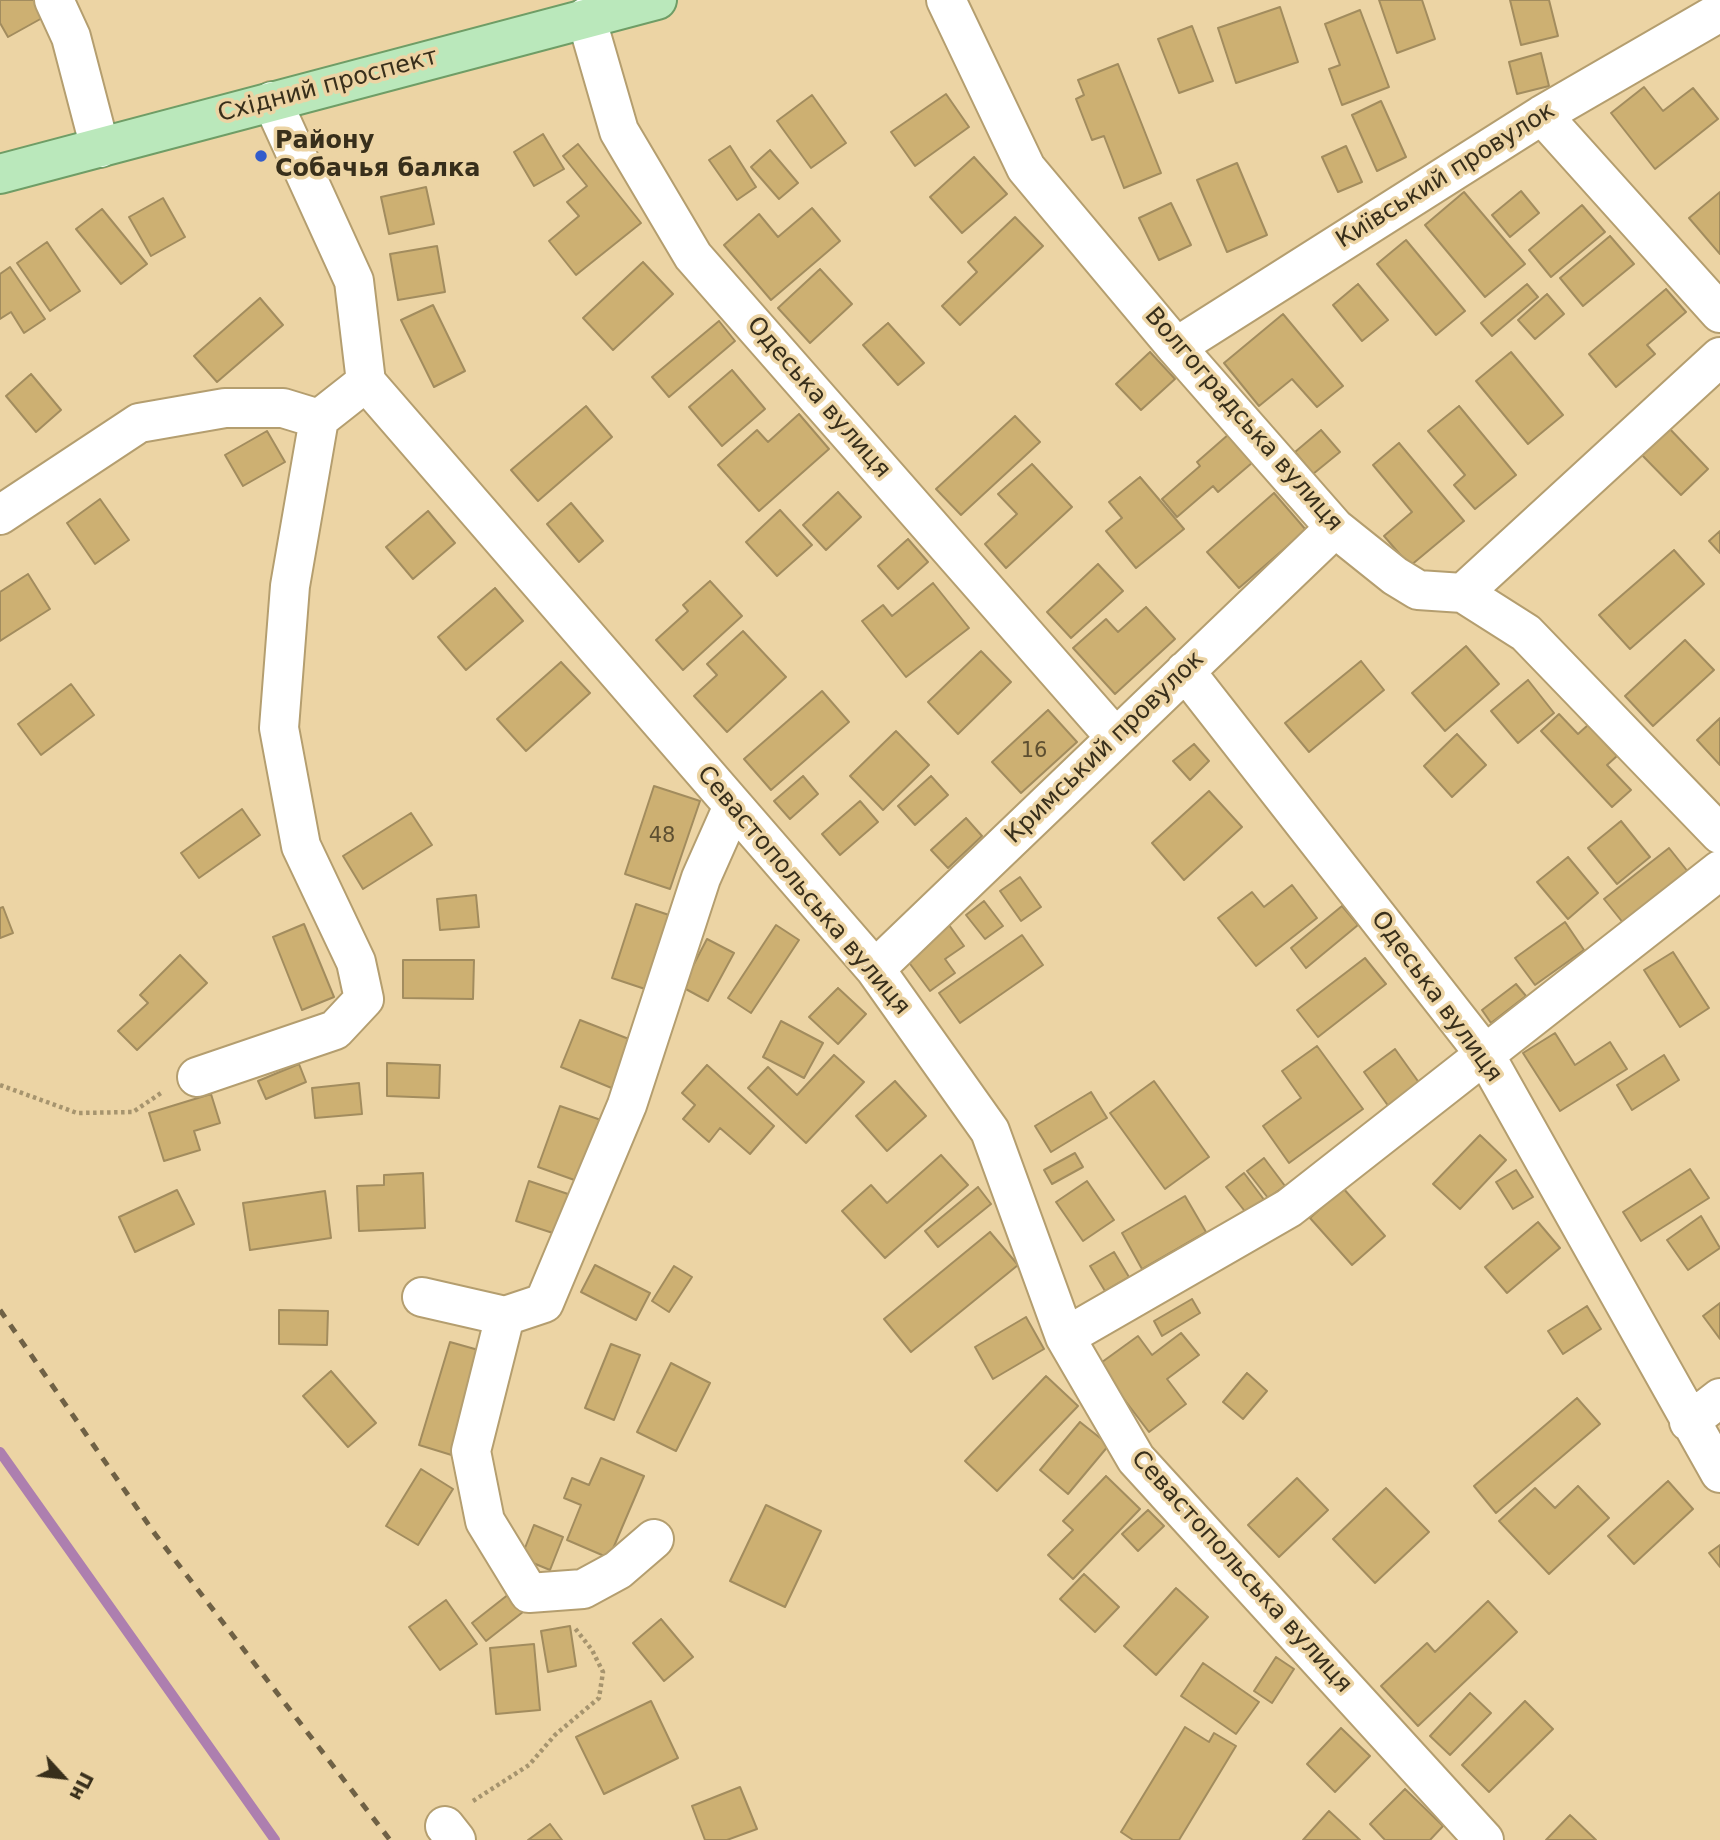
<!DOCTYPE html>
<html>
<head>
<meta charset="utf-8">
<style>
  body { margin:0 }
  #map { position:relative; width:1720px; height:1840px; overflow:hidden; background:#ecd4a4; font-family:"DejaVu Sans",sans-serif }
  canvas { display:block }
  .north { position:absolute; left:28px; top:1742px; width:70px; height:70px; -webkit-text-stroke:5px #ecd4a4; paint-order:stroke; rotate:117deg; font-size:19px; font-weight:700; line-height:28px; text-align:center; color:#382f1b }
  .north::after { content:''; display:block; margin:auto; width:24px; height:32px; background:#382f1b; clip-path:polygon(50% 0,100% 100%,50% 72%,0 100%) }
</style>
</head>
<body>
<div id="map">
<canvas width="1720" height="1840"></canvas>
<div class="north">Пн</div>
</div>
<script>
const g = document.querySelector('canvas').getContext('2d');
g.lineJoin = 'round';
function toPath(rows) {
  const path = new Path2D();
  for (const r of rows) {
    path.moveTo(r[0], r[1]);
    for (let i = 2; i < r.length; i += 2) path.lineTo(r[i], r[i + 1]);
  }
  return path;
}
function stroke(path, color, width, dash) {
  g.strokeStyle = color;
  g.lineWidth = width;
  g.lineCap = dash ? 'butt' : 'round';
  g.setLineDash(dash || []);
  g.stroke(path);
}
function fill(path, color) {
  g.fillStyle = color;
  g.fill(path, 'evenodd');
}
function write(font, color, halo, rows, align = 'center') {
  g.font = font + ' "DejaVu Sans",sans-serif';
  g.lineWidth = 7;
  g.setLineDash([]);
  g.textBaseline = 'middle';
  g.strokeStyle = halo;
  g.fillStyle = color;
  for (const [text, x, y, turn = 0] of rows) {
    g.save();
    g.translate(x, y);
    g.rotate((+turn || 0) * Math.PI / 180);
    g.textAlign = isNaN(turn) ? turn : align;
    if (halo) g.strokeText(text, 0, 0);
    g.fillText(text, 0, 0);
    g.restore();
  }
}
stroke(toPath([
  [0,1452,275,1840]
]), '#ad7faf', 10);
const building = toPath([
  [0,0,47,0,53,12,8,37,0,23,0,0],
  [1379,0,1422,0,1435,39,1397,53,1379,0],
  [1510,0,1549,0,1558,36,1521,45,1510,0],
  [1280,7,1298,62,1236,83,1218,28,1280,7],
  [1360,10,1389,87,1342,105,1329,69,1340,65,1325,24,1360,10],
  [1192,26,1213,81,1179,93,1158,39,1192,26],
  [1541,53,1549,86,1517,94,1509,62,1541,53],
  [1118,64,1161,173,1124,188,1104,136,1092,140,1076,99,1084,95,1078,80,1118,64],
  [1644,87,1663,111,1693,88,1718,119,1655,169,1611,113,1644,87],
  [946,94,969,127,915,166,891,132,946,94],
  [812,95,846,143,811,168,777,121,812,95],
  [1381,101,1406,157,1377,171,1352,115,1381,101],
  [543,134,564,169,534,186,514,152,543,134],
  [578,144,641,223,576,275,549,241,579,216,567,202,587,186,563,156,578,144],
  [730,146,756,187,737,200,709,160,730,146],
  [1346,146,1362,182,1338,192,1322,157,1346,146],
  [770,150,798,183,779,199,751,167,770,150],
  [974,157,1007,194,962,233,930,197,974,157],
  [1237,163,1267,235,1227,252,1197,180,1237,163],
  [426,187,434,224,389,234,381,197,426,187],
  [1521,191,1539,213,1510,237,1492,215,1521,191],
  [1464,192,1525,264,1485,297,1425,225,1464,192],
  [1720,192,1720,254,1689,218,1720,192],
  [163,198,185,237,151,256,129,217,163,198],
  [1171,203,1191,245,1159,260,1139,218,1171,203],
  [1582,205,1605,232,1551,277,1529,250,1582,205],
  [812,208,840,241,771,300,724,245,759,214,778,237,812,208],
  [102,209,147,264,121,284,76,229,102,209],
  [1015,217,1043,246,960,325,942,306,977,272,968,262,1015,217],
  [1610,236,1634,264,1583,306,1560,278,1610,236],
  [1406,240,1465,311,1436,335,1377,264,1406,240],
  [47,242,80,291,50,311,17,263,47,242],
  [437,246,445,292,398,300,390,254,437,246],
  [643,262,673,294,613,350,583,318,643,262],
  [10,267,45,319,24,333,11,312,0,319,0,274,10,267],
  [820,269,852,304,810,343,778,308,820,269],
  [1358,284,1388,320,1362,341,1333,305,1358,284],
  [1527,284,1538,297,1492,336,1481,323,1527,284],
  [1666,289,1686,312,1647,345,1655,354,1616,387,1589,354,1666,289],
  [1547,294,1564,314,1535,339,1518,320,1547,294],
  [260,298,283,325,217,382,194,356,260,298],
  [433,305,465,371,434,387,401,320,433,305],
  [1283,314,1343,386,1317,407,1292,379,1259,406,1224,363,1283,314],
  [719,321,735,341,669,397,652,377,719,321],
  [888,323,924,363,898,385,863,345,888,323],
  [1150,352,1175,379,1141,410,1116,384,1150,352],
  [1511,352,1563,415,1528,444,1476,381,1511,352],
  [732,370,765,409,722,446,689,407,732,370],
  [31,374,61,410,36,432,6,396,31,374],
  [586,406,612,437,538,501,511,470,586,406],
  [1459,406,1516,475,1475,509,1454,485,1465,475,1428,431,1459,406],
  [799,414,829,449,759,511,718,465,757,430,768,442,799,414],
  [1015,416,1040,442,961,515,936,489,1015,416],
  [1668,427,1708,469,1681,495,1640,453,1668,427],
  [1321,430,1340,452,1313,474,1295,452,1321,430],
  [267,431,285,462,243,486,225,455,267,431],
  [1229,434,1253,462,1218,492,1213,486,1177,517,1162,499,1200,466,1197,462,1229,434],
  [1399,443,1464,521,1410,566,1384,536,1412,512,1373,465,1399,443],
  [1032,464,1072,507,1006,568,985,544,1017,514,998,494,1032,464],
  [1140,477,1184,529,1136,568,1106,531,1122,518,1109,502,1140,477],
  [838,492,861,517,826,550,803,525,838,492],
  [1274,493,1306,530,1239,588,1207,552,1274,493],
  [100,499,129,540,95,564,67,523,100,499],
  [571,503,603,541,579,562,547,524,571,503],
  [780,510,812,545,777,576,746,542,780,510],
  [428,511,455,543,413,579,386,547,428,511],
  [1720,531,1720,553,1709,541,1720,531],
  [908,539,928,562,898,589,878,566,908,539],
  [1674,550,1704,584,1630,649,1599,615,1674,550],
  [1098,564,1123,591,1071,638,1047,612,1098,564],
  [28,574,50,609,0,641,0,592,28,574],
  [710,581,742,616,683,670,656,640,688,611,683,605,710,581],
  [933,583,969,628,906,677,862,621,883,605,892,616,933,583],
  [495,588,523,621,466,670,438,637,495,588],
  [1146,607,1175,639,1115,694,1073,648,1106,619,1118,632,1146,607],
  [743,631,786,677,727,732,694,696,717,675,707,664,743,631],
  [1685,640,1714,670,1653,726,1625,696,1685,640],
  [1466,646,1499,684,1445,731,1412,693,1466,646],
  [981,651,1011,682,958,734,928,702,981,651],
  [1361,661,1384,690,1309,752,1285,723,1361,661],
  [561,662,590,693,526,751,497,719,561,662],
  [1528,680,1554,713,1518,743,1491,711,1528,680],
  [71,684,94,715,41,755,18,724,71,684],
  [822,691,849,722,771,790,744,759,822,691],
  [1048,710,1077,742,1021,793,992,762,1048,710],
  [1559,714,1578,734,1588,725,1617,756,1607,765,1631,790,1612,807,1541,731,1559,714],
  [1720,718,1720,765,1697,740,1720,718],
  [896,731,929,765,883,810,850,776,896,731],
  [1457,734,1486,765,1452,797,1424,766,1457,734],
  [1194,744,1209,761,1190,780,1173,761,1194,744],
  [803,776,818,794,790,819,774,801,803,776],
  [931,776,948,795,915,825,898,806,931,776],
  [654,786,700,801,670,889,625,874,654,786],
  [1209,791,1242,827,1184,880,1152,843,1209,791],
  [860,801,878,822,840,855,822,834,860,801],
  [242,809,260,835,199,878,181,853,242,809],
  [411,813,432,845,363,889,343,856,411,813],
  [966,818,982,836,948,868,931,850,966,818],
  [1621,821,1650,857,1617,884,1588,848,1621,821],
  [1669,848,1689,873,1624,924,1604,899,1669,848],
  [1568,857,1598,893,1568,919,1537,882,1568,857],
  [1020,877,1041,907,1021,921,1000,891,1020,877],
  [1292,885,1317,918,1256,966,1218,918,1252,892,1264,907,1292,885],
  [476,895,479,927,440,930,437,899,476,895],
  [984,901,1003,926,985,939,966,915,984,901],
  [636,904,672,916,648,990,612,978,636,904],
  [1342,906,1358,925,1306,968,1291,948,1342,906],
  [3,907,13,933,0,938,0,908,3,907],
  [1565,922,1584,950,1535,985,1515,958,1565,922],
  [304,924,334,997,302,1010,273,937,304,924],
  [776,925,799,940,751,1013,728,998,776,925],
  [949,925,964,946,945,959,955,973,930,991,905,957,949,925],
  [1022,935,1043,965,960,1023,939,993,1022,935],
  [707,939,734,953,708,1001,682,987,707,939],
  [1673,952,1709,1008,1680,1027,1644,970,1673,952],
  [180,955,207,983,137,1050,118,1031,148,1003,140,995,180,955],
  [1365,958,1386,984,1318,1037,1297,1010,1365,958],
  [403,960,474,960,473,999,403,998,403,960],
  [1516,984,1526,996,1491,1023,1482,1010,1516,984],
  [838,988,866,1014,838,1044,809,1017,838,988],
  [580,1020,634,1041,614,1089,561,1067,580,1020],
  [781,1021,823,1043,804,1078,763,1057,781,1021],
  [1555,1033,1575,1065,1610,1042,1627,1069,1560,1111,1523,1053,1555,1033],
  [1317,1046,1363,1109,1289,1163,1263,1126,1301,1098,1282,1071,1317,1046],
  [1395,1049,1420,1084,1389,1107,1364,1072,1395,1049],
  [834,1055,864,1082,806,1143,748,1088,768,1067,797,1095,834,1055],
  [1664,1055,1679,1080,1632,1110,1617,1085,1664,1055],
  [387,1063,440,1065,439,1098,387,1096,387,1063],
  [299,1064,306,1082,266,1099,258,1081,299,1064],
  [707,1065,774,1126,750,1154,720,1128,709,1142,683,1119,695,1105,682,1093,707,1065],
  [895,1081,926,1116,887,1151,856,1116,895,1081],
  [1154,1081,1209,1157,1165,1189,1110,1113,1154,1081],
  [359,1083,362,1114,315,1118,312,1088,359,1083],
  [1091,1092,1107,1118,1051,1152,1035,1126,1091,1092],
  [211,1094,220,1123,194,1131,200,1150,164,1161,149,1113,211,1094],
  [560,1106,601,1120,580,1182,538,1167,560,1106],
  [1480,1135,1506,1160,1460,1209,1433,1184,1480,1135],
  [1075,1153,1083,1167,1052,1184,1044,1170,1075,1153],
  [941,1155,968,1185,885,1258,842,1211,871,1185,887,1203,941,1155],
  [1264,1158,1285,1186,1268,1198,1247,1171,1264,1158],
  [1690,1169,1709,1198,1641,1241,1623,1212,1690,1169],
  [1516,1170,1533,1197,1513,1209,1496,1182,1516,1170],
  [423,1173,425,1228,359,1231,357,1186,384,1185,384,1175,423,1173],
  [1244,1173,1265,1201,1247,1214,1226,1187,1244,1173],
  [529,1181,571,1195,559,1235,516,1221,529,1181],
  [1087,1181,1114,1220,1083,1241,1056,1202,1087,1181],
  [978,1187,991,1204,938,1247,925,1231,978,1187],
  [1343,1188,1385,1236,1352,1265,1310,1218,1343,1188],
  [177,1190,194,1224,135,1252,119,1217,177,1190],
  [325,1191,331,1238,250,1250,243,1203,325,1191],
  [1185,1196,1206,1232,1142,1269,1122,1233,1185,1196],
  [1701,1216,1720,1248,1688,1270,1667,1240,1701,1216],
  [1538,1222,1560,1248,1507,1293,1485,1267,1538,1222],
  [990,1232,1018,1265,911,1352,884,1319,990,1232],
  [1114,1252,1129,1277,1105,1291,1090,1266,1114,1252],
  [595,1265,650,1293,636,1320,581,1292,595,1265],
  [674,1266,692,1277,669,1312,652,1301,674,1266],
  [1192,1299,1200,1313,1162,1336,1154,1321,1192,1299],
  [1720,1303,1720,1339,1703,1316,1720,1303],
  [1587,1306,1601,1329,1563,1354,1548,1331,1587,1306],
  [279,1310,328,1311,327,1345,279,1344,279,1310],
  [1026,1317,1044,1349,993,1379,975,1347,1026,1317],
  [1181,1333,1199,1355,1167,1379,1186,1404,1149,1432,1098,1365,1138,1336,1152,1355,1181,1333],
  [450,1342,489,1353,458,1457,419,1445,450,1342],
  [611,1344,640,1355,614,1420,585,1408,611,1344],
  [671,1363,710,1383,676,1451,637,1432,671,1363],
  [331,1371,376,1423,348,1447,303,1396,331,1371],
  [1247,1373,1267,1391,1243,1419,1223,1402,1247,1373],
  [1046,1376,1078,1406,997,1491,965,1461,1046,1376],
  [1577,1398,1600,1424,1496,1513,1474,1486,1577,1398],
  [1080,1422,1109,1445,1068,1494,1040,1470,1080,1422],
  [601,1458,644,1476,609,1558,567,1540,581,1505,564,1498,572,1478,589,1485,601,1458],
  [421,1469,453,1489,418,1545,386,1526,421,1469],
  [1106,1476,1140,1509,1073,1579,1048,1555,1073,1530,1063,1521,1106,1476],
  [1297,1478,1328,1510,1279,1557,1248,1525,1297,1478],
  [1668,1481,1693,1509,1634,1564,1608,1536,1668,1481],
  [1578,1486,1609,1518,1549,1574,1499,1521,1535,1488,1555,1508,1578,1486],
  [1386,1488,1429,1532,1375,1583,1333,1539,1386,1488],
  [766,1505,821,1531,785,1607,730,1581,766,1505],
  [1148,1510,1164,1526,1138,1551,1122,1534,1148,1510],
  [534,1525,563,1537,550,1570,521,1558,534,1525],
  [1720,1545,1720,1567,1709,1553,1720,1545],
  [1084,1574,1119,1607,1095,1632,1060,1599,1084,1574],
  [1176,1588,1208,1617,1156,1675,1124,1646,1176,1588],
  [514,1590,528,1608,486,1641,472,1623,514,1590],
  [446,1600,477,1644,440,1670,409,1627,446,1600],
  [1488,1601,1517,1632,1418,1726,1381,1686,1427,1643,1435,1652,1488,1601],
  [661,1619,693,1657,664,1681,633,1643,661,1619],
  [570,1626,576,1666,548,1672,541,1631,570,1626],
  [534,1644,540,1710,496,1714,490,1648,534,1644],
  [1276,1657,1294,1669,1272,1703,1254,1691,1276,1657],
  [1203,1663,1259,1702,1236,1734,1181,1696,1203,1663],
  [1470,1693,1491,1713,1450,1755,1430,1736,1470,1693],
  [651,1701,678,1758,604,1794,576,1737,651,1701],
  [1525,1701,1553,1729,1489,1792,1462,1765,1525,1701],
  [1185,1727,1209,1742,1214,1733,1236,1746,1179,1840,1133,1840,1121,1832,1185,1727],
  [1341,1728,1370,1756,1335,1792,1307,1764,1341,1728],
  [740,1787,757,1829,727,1840,705,1840,692,1806,740,1787],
  [1405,1789,1443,1826,1430,1840,1385,1840,1370,1824,1405,1789],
  [1329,1811,1360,1840,1303,1840,1329,1811],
  [1570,1815,1596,1840,1546,1840,1570,1815],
  [550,1824,562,1840,528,1840,550,1824]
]);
fill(building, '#cdb072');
stroke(building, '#a28c5e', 2);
const minor = toPath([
  [54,0,71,37,100,148],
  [946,0,1026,168,1176,347,1335,528,1395,576,1418,590,1463,593,1526,633,1720,834],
  [586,17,619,131,693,256,1116,738],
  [272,101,354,281,366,382,875,969,990,1131,1065,1337,1136,1459,1484,1840],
  [1542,115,1720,313],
  [1176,347,1542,115,1720,12],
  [0,515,139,423,225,408,283,408,319,419],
  [1463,593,1720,357],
  [1185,671,1484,1053,1720,1473],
  [875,969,1335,528],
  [197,1077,335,1030,364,999,356,962,301,846,279,728,290,586,319,419,366,382],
  [422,1297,505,1316],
  [1065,1337,1289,1208,1720,870],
  [1689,1422,1720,1398],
  [654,1539,618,1570,583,1589,529,1593,485,1521,471,1451,505,1316,544,1303,627,1105,701,878,733,806],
  [445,1826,456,1840]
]);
const major = toPath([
  [0,174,657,0]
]);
stroke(minor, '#b49e6f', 42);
stroke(major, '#6f9d66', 42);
stroke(toPath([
  [0,1085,77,1113,133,1112,161,1093],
  [473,1801,529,1765,555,1735,599,1698,603,1672,592,1650,574,1627]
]), '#a6946e', 4.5, [3.5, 3.5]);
stroke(minor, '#fff', 38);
stroke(major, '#bae8bb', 38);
stroke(toPath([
  [0,1310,155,1534,390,1840]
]), '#6f6145', 5, [9, 9]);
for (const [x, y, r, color] of [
  [261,156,7,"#325ccb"]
]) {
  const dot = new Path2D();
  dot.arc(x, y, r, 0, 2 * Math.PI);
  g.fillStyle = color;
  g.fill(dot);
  stroke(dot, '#ecd4a4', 2.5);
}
write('21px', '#5d4f31', null, [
  ["16",1034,752],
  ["48",662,837]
]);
write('24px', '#382f1b', '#ecd4a4', [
  ["Східний проспект",328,86,-15],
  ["Київський провулок",1446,176,-32],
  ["Одеська вулиця",818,398,49],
  ["Волгоградська вулиця",1243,420,49],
  ["Кримський провулок",1105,748,-44],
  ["Севастопольська вулиця",803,891,50],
  ["Одеська вулиця",1436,997,54],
  ["Севастопольська вулиця",1241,1572,48]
]);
write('bold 24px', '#382f1b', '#ecd4a4', [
  ["Району",275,142],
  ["Собачья балка",275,170]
], 'left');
</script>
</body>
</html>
